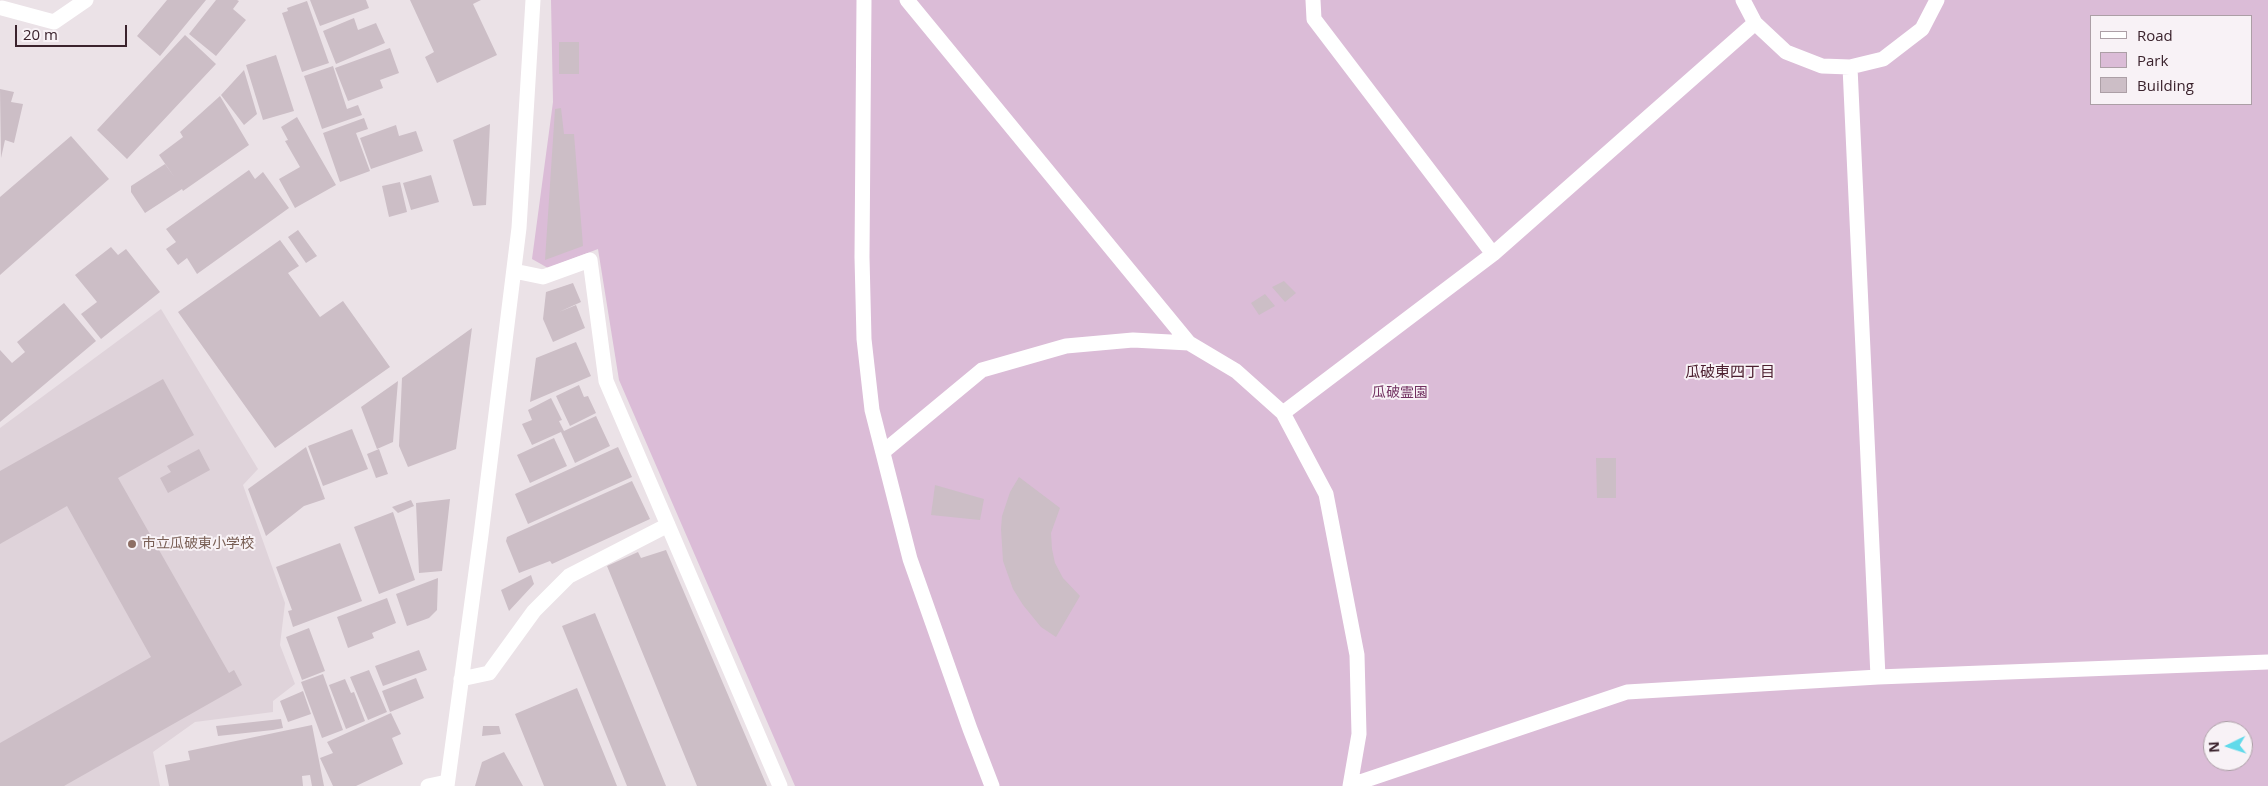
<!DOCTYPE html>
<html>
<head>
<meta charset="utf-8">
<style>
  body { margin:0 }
  #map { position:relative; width:2268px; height:786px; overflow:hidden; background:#ebe2e7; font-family:"Open Sans",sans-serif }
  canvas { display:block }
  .legend { position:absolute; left:2090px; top:15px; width:162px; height:90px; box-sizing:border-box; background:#f8f2f6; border:1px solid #ac9fa6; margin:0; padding:6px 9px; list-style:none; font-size:15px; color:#3b232d }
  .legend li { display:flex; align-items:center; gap:10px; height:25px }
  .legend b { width:25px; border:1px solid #ac9fa6 }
  .north { position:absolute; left:2203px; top:721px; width:50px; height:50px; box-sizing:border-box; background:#f8f2f6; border:1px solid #ac9fa6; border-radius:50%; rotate:266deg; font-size:14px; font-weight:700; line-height:20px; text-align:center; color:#3b232d }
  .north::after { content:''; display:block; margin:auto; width:18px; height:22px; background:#61daea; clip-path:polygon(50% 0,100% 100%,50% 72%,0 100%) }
  .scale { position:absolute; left:15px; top:25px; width:112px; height:22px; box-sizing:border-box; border:2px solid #3b232d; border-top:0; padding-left:6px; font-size:15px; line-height:18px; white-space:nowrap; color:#3b232d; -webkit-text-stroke:4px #f8f2f6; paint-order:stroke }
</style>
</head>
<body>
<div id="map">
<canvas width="2268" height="786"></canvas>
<ul class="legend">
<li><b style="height:6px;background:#fff"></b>Road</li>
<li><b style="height:14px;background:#dbbcd7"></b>Park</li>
<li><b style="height:14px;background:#ccbec6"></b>Building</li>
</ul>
<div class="north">N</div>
<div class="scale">20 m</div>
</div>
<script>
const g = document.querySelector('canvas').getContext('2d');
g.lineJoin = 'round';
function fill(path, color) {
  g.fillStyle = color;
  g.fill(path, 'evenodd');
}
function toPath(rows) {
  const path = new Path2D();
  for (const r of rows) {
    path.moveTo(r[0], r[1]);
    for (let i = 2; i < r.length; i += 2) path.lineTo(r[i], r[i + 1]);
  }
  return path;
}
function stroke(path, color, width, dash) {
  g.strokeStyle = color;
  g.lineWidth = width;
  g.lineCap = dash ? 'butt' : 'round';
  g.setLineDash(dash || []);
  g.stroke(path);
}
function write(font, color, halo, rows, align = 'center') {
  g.font = font + ' "Open Sans","Noto Sans JP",sans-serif';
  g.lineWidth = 4;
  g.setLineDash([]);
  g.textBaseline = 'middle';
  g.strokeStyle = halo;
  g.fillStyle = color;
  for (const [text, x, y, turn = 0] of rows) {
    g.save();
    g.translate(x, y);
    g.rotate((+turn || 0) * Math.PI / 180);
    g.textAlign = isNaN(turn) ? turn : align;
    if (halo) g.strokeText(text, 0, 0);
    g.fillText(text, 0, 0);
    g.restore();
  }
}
fill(toPath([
  [161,309,258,469,243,485,285,603,280,645,295,684,273,701,273,712,195,722,153,752,160,786,0,786,0,428]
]), '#dfd3da');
fill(toPath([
  [551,0,2268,0,2268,786,795,786,619,380,598,249,548,268,532,259,553,102],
  [2092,16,2252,16,2252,104,2092,104],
  [2213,731,2243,731,2243,761,2213,761]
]), '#dbbcd7');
fill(toPath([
  [167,0,206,0,160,56,137,36],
  [216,0,237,0,239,1,233,9,246,20,216,56,189,34],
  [310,0,366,0,369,8,320,26],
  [410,0,481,0,473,4,497,55,437,83,425,57,434,52],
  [307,1,329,63,302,72,282,13,288,11,287,8],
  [354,18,358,30,376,23,385,43,336,64,323,31],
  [185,35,216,64,127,159,97,130],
  [559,42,579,42,579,74,559,74],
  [390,48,399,73,380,80,383,88,348,101,335,68],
  [276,55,294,111,263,120,246,65],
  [333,66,347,109,358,105,362,115,322,129,304,76],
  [244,70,257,114,244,125,221,95],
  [0,89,14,92,11,102,23,104,14,143,5,140,1,158],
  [220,96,249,145,183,191,182,189,145,213,131,192,131,186,165,164,175,178,159,155,183,137,180,132],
  [561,108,564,134,574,134,583,246,545,260,555,109],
  [297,117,336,185,295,208,279,179,300,167,285,141,288,140,281,127],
  [364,118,368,129,356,133,370,171,340,182,323,133],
  [490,124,486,205,473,206,453,140],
  [396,125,399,136,416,131,423,151,371,169,360,138],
  [71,136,109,179,0,275,0,197],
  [249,170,255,179,263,172,289,208,197,274,187,258,178,265,166,249,176,242,166,229],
  [431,175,439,202,411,210,403,183],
  [400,182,407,212,389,217,382,186],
  [298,230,317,256,306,263,288,237],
  [280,240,299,266,288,273,320,317,343,301,390,367,275,448,178,312],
  [111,247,118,255,126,249,160,292,101,339,81,314,97,302,75,275],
  [1284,281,1296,293,1285,302,1272,287],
  [573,283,581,302,559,312,576,305,585,328,553,342,543,319,546,292],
  [1265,294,1275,306,1259,315,1251,303],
  [64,303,96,341,0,422,0,350,12,363,25,352,17,342],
  [472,328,456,449,408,467,399,446,402,378],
  [576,342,591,376,530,402,536,358],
  [163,379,194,435,118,478,229,673,234,670,242,685,64,786,0,786,0,743,151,657,67,506,0,544,0,471],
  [398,381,393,442,377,449,361,407],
  [579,385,584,397,588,396,596,413,570,426,556,396],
  [551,398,562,420,559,421,564,431,596,416,610,446,575,463,561,432,532,445,522,424,532,420,528,410],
  [352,429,368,469,323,486,308,446],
  [554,438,567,466,530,483,517,455],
  [306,447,325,499,304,506,266,536,248,489],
  [618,447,632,477,528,524,515,494],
  [199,449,210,470,168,493,160,478,171,472,167,466],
  [379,449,388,474,376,478,367,454],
  [1596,458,1616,458,1616,498,1597,498],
  [1019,477,1060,508,1051,533,1052,549,1055,563,1063,578,1080,596,1056,637,1041,627,1023,605,1013,589,1003,561,1001,529,1002,516,1010,492],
  [632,481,650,519,552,564,550,561,519,573,506,541,507,537],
  [935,485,984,499,980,520,931,515],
  [450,499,442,571,419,573,416,503],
  [411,500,414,506,398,513,392,507],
  [393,512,415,580,379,594,354,527],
  [340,543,362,601,293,627,288,611,292,610,276,567],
  [666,550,767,786,697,786,607,566,638,552,641,558],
  [531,575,534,584,509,611,501,590],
  [438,578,437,610,429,618,407,626,396,594],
  [387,598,396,623,372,633,374,638,348,648,337,617],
  [595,613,666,786,627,786,562,626],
  [309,628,325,671,302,680,286,637],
  [419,650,427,670,383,686,375,666],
  [369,670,387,712,368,720,350,677],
  [323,674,343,730,322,738,301,682],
  [416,678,424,698,390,712,382,691],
  [345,679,351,693,354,692,365,721,346,729,329,685],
  [577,688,617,786,544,786,515,714],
  [303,691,311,714,288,722,280,701],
  [391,713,401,734,392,738,403,764,356,786,333,786,320,758,333,753,327,742],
  [281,719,283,728,273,730,218,736,216,726],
  [312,725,324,786,312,786,310,775,302,776,303,786,169,786,165,765,190,760,188,751],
  [483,726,499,726,501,734,482,736],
  [504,752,523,786,475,786,482,762]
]), '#ccbec6');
stroke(toPath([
  [864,0,862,257,864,339,872,410,910,559,970,729,992,786],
  [907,0,1189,343,1236,371,1283,413,1326,494,1357,655,1359,734,1350,786],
  [1313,0,1314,19,1493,254],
  [1743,0,1755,23,1786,52,1822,66,1850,67,1883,59,1922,29,1937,0],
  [1850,67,1878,677],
  [1283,413,1493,254,1755,23],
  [883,452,982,370,1066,346,1133,340,1189,343],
  [1351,785,1627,692,1878,677,2268,662]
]), '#fff', 15);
stroke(toPath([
  [2,8,54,22,86,0],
  [514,271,543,277,590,260,606,381,780,786],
  [461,679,489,673,534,611,569,576,668,525],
  [428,786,447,782],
  [447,786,481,535,519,228,533,0]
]), '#fff', 15);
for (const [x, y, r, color] of [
  [132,544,5,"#8d6e63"]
]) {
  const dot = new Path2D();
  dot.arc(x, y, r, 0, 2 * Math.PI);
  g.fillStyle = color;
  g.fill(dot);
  stroke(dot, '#f8f2f6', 2);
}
write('14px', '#702f5f', '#f8f2f6', [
  ["瓜破霊園",1400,393]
]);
write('14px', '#785e54', '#f8f2f6', [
  ["市立瓜破東小学校",142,544]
], 'left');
write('15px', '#4c2030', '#f8f2f6', [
  ["瓜破東四丁目",1730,373]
]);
</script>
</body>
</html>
